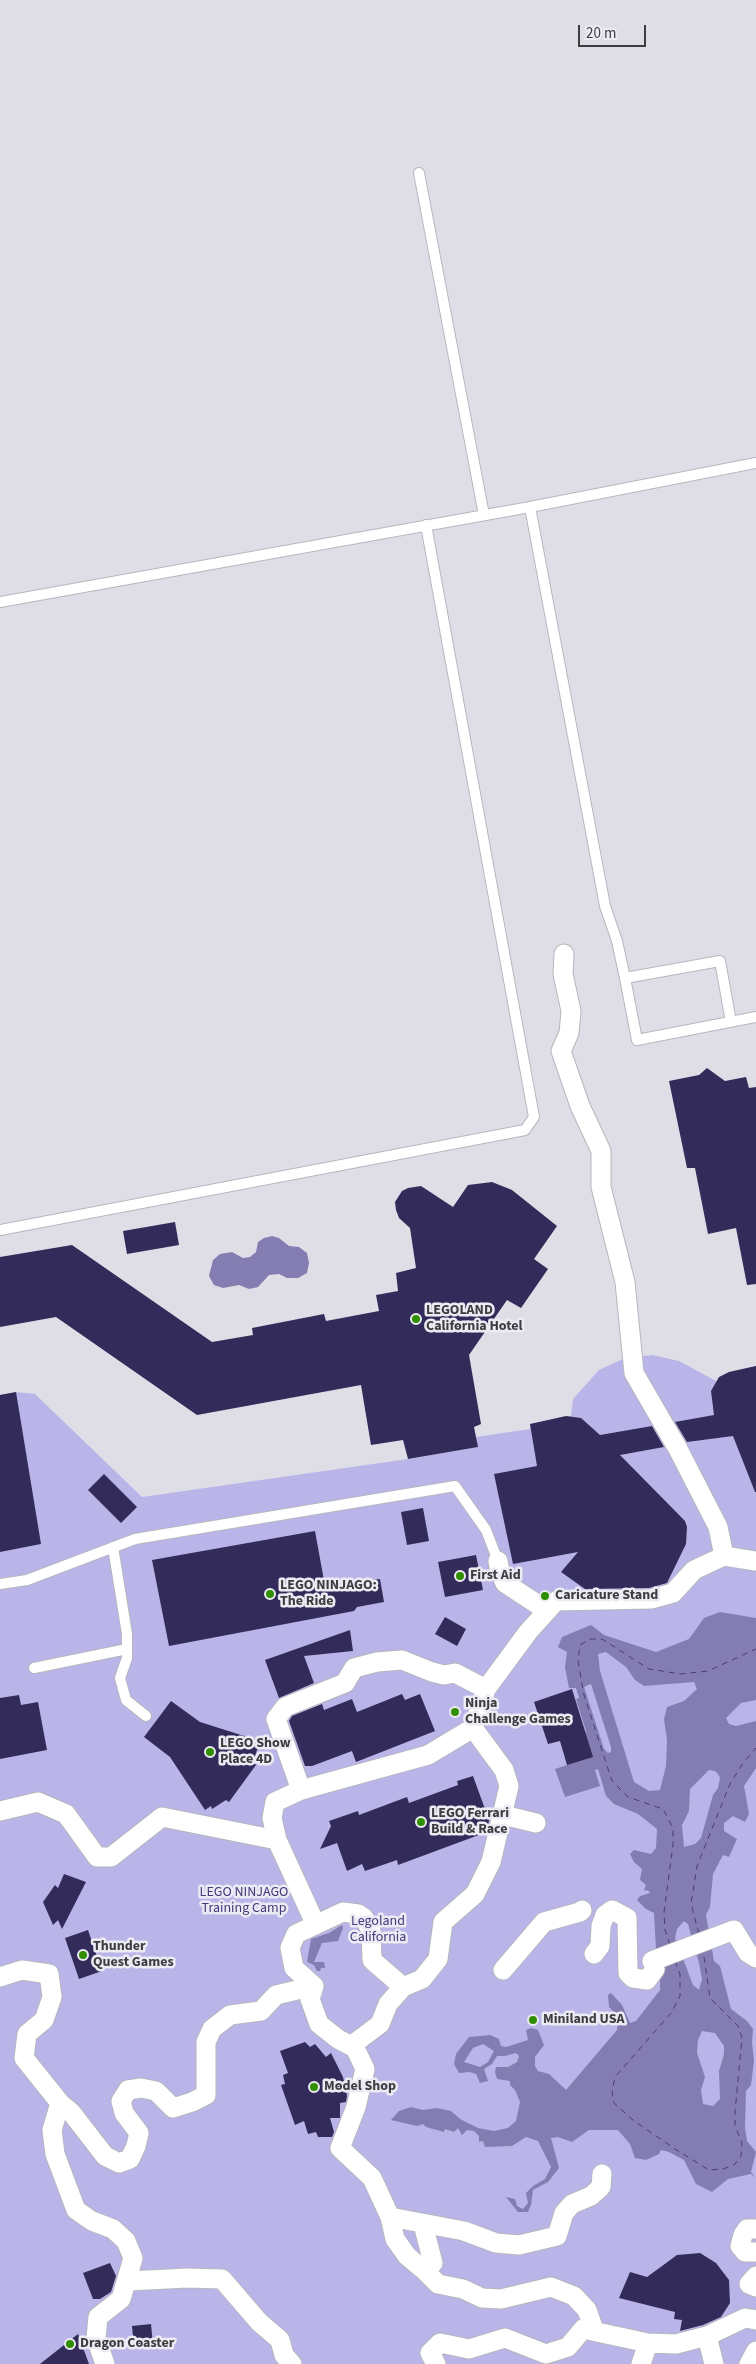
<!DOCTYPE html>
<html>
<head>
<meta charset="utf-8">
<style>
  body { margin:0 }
  #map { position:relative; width:756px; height:2364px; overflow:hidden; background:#dfdee7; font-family:"Source Sans 3",sans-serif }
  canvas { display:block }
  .scale { position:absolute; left:578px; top:25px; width:68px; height:22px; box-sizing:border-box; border:2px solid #3d3d40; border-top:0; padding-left:6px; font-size:15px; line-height:18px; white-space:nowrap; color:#3d3d40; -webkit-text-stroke:4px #ecebf4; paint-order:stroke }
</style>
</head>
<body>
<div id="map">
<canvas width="756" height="2364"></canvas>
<div class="scale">20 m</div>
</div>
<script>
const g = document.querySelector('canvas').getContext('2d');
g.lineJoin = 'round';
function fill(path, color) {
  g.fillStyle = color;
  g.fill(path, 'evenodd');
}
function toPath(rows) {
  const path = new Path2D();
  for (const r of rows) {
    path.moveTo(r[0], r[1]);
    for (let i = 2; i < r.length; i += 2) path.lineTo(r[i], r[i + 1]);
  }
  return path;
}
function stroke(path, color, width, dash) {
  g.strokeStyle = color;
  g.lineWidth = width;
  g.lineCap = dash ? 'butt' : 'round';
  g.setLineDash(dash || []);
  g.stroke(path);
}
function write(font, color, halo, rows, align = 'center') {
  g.font = font + ' "Source Sans 3",sans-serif';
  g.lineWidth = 5;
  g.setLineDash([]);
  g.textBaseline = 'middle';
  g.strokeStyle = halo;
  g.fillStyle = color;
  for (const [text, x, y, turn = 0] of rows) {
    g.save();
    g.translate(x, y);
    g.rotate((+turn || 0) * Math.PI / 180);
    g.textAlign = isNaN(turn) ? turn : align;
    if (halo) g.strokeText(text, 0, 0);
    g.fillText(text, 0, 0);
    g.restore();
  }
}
fill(toPath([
  [652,1355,679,1361,716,1381,729,1372,756,1366,756,2364,0,2364,0,1395,16,1392,35,1394,142,1497,408,1459,477,1447,476,1437,530,1429,530,1424,571,1416,573,1399,599,1370,625,1358]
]), '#bab5e8');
fill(toPath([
  [272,1236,279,1238,289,1246,299,1247,307,1253,309,1263,307,1273,298,1278,287,1278,279,1274,269,1275,258,1287,249,1289,239,1285,223,1288,214,1285,209,1276,213,1260,220,1254,232,1252,243,1258,250,1257,256,1252,258,1242,264,1238],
  [720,1612,756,1618,756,1700,741,1703,726,1718,729,1724,736,1726,756,1721,756,1768,744,1786,749,1814,745,1822,733,1816,724,1823,724,1831,737,1839,729,1857,723,1855,713,1874,710,1907,706,1915,714,1961,720,1966,731,2009,747,2021,753,2029,752,2043,754,2061,751,2085,746,2091,745,2127,747,2141,756,2152,751,2172,756,2178,751,2174,728,2179,712,2192,696,2184,684,2160,669,2152,661,2150,659,2154,646,2160,635,2158,630,2144,618,2130,589,2130,572,2142,558,2137,551,2138,559,2168,548,2182,533,2190,531,2205,528,2212,518,2212,506,2197,515,2199,517,2206,523,2209,528,2203,526,2193,533,2186,545,2179,551,2167,538,2141,526,2137,512,2146,485,2147,483,2141,479,2142,479,2136,474,2131,467,2130,462,2135,458,2128,454,2132,445,2129,444,2132,426,2127,423,2124,417,2126,391,2120,399,2111,411,2107,423,2110,437,2108,451,2111,460,2119,478,2128,494,2131,508,2128,516,2121,520,2102,515,2090,510,2085,510,2081,497,2079,495,2072,496,2067,508,2067,517,2062,519,2056,516,2053,505,2056,497,2056,492,2064,484,2069,488,2081,480,2083,476,2074,470,2072,459,2073,454,2064,456,2054,469,2037,490,2035,499,2039,501,2046,506,2047,528,2040,526,2030,531,2028,538,2030,544,2045,535,2057,535,2066,538,2071,549,2074,566,2090,617,2030,618,2016,609,2007,608,1995,611,1993,622,2005,630,2023,636,2021,660,1990,660,1967,656,1950,654,1913,646,1909,637,1900,640,1896,650,1893,649,1891,644,1890,646,1885,640,1880,642,1869,634,1862,630,1854,634,1850,651,1854,656,1848,657,1829,638,1814,614,1804,606,1796,598,1769,595,1770,600,1786,565,1797,555,1769,567,1765,586,1731,576,1699,579,1698,576,1688,569,1688,565,1667,567,1652,558,1647,562,1637,591,1625,604,1635,656,1652,689,1639,704,1618],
  [606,1652,626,1667,635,1680,644,1686,694,1682,697,1689,684,1701,667,1707,664,1719,667,1740,666,1766,660,1790,649,1791,634,1782,600,1671,598,1654],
  [591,1684,611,1747,611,1752,608,1753,604,1749,584,1687],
  [709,1770,715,1771,718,1774,720,1778,718,1788,713,1795,701,1838,695,1844,684,1847,682,1825,689,1811,690,1789],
  [684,1921,688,1924,699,1963,702,1979,699,1990,693,1985,675,1938,677,1929],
  [702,2031,715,2033,724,2046,724,2054,719,2071,720,2099,713,2106,703,2104,701,2090,705,2077,697,2053,698,2040],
  [483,2044,494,2051,488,2062,480,2067,464,2062,473,2048],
  [342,1925,343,1928,338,1941,322,1943,314,1962,324,1962,325,1968,321,1968,320,1971,317,1971,314,1965,307,1962,311,1939,329,1933]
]), '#837db2');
stroke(toPath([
  [699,1934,691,1904,697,1866,730,1784,743,1763,756,1748],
  [670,1945,665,1930,664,1912,673,1845,673,1828,663,1809,628,1797,612,1781,584,1695,578,1661,580,1645,590,1639,602,1639,649,1669,681,1674,708,1671,756,1649],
  [675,1961,680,1974,680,1996,672,2012,615,2077,612,2092,614,2103,633,2120,675,2149,709,2170,723,2169,734,2165,741,2156,742,2143,735,2126,735,2112,742,2038,738,2026,710,1998,703,1950]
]), '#483b7f', 1, [6, 5]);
fill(toPath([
  [707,1068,725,1081,746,1077,749,1088,756,1087,756,1284,747,1285,736,1228,708,1234,695,1168,687,1168,669,1081,699,1075],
  [492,1182,512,1190,557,1226,534,1259,548,1269,521,1308,507,1300,469,1355,481,1424,474,1427,478,1447,408,1459,403,1440,371,1445,361,1385,197,1415,56,1317,0,1327,0,1257,72,1245,212,1342,253,1335,252,1328,324,1314,326,1321,379,1311,376,1295,398,1291,396,1273,416,1268,410,1228,399,1218,396,1210,395,1202,402,1191,408,1188,421,1186,453,1207,468,1185],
  [175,1222,179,1245,127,1254,123,1231],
  [756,1366,756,1492,755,1492,733,1436,687,1442,675,1422,714,1415,711,1391,719,1377,729,1372],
  [16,1392,41,1544,0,1552,0,1395],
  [566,1416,581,1418,600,1435,652,1426,664,1447,620,1455,685,1521,687,1527,686,1544,667,1583,649,1588,585,1589,561,1572,578,1552,513,1564,494,1474,537,1466,530,1424],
  [104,1474,137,1507,121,1523,88,1490],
  [423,1508,429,1541,407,1545,401,1512],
  [315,1531,325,1586,380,1579,384,1602,357,1607,354,1611,169,1646,152,1560],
  [476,1555,483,1590,445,1597,438,1562],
  [445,1617,466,1629,457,1646,435,1634],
  [350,1630,353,1651,304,1656,314,1683,279,1698,265,1660],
  [572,1689,593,1757,567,1765,560,1741,548,1744,534,1702],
  [402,1694,405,1700,420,1694,435,1731,356,1762,352,1751,312,1766,305,1766,289,1721,292,1716,322,1704,324,1710,352,1699,357,1712],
  [19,1695,21,1705,38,1702,47,1750,0,1759,0,1698],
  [171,1701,200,1722,260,1741,253,1762,256,1765,229,1802,226,1800,212,1809,211,1806,205,1810,170,1757,144,1737],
  [473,1776,489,1820,487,1832,398,1865,397,1860,365,1871,362,1864,347,1871,337,1843,320,1849,331,1826,329,1821,358,1811,359,1815,407,1797,409,1803,458,1785,457,1781],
  [64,1874,86,1882,62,1929,58,1920,53,1925,43,1902,55,1885,58,1888],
  [88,1930,102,1971,79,1979,65,1938],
  [305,2042,310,2047,315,2044,326,2057,331,2053,343,2077,347,2096,346,2102,340,2103,340,2118,330,2118,334,2132,332,2137,318,2137,316,2132,308,2134,304,2121,295,2125,281,2085,285,2084,283,2075,288,2073,280,2051],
  [700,2253,716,2263,729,2280,730,2303,721,2317,703,2325,680,2331,682,2320,674,2319,675,2312,619,2298,630,2272,647,2277,677,2255],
  [110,2263,116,2276,111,2292,100,2299,93,2299,83,2273],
  [151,2324,153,2345,134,2346,132,2326],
  [78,2334,89,2364,40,2364]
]), '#332b59');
const lane = toPath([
  [419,173,484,515],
  [530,507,605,906,617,941,625,978],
  [0,602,530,507,756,463],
  [731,1022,720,961,625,978,637,1040,756,1017],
  [0,1230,525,1130,534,1117,426,525],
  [113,1547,127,1634,127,1658,120,1678,126,1700,146,1716],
  [0,1584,27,1580,135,1539,455,1486,486,1530,498,1561],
  [34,1668,127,1649]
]);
const street = toPath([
  [564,954,563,974,571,1011,569,1033,561,1051,580,1106,601,1151,601,1187,625,1282,634,1373,678,1449,718,1527,724,1556],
  [498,1561,500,1572,505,1583,546,1610],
  [473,1728,504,1770,509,1786,491,1862,475,1894,443,1922,438,1959,422,1979,403,1987,388,2004,380,2024,356,2042,355,2048,365,2069,356,2107,340,2148,372,2178,390,2217,464,2231,496,2243,519,2245,557,2236,564,2213,572,2204,591,2196,601,2187,602,2174],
  [301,1790,276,1719,285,1707,345,1683,354,1668,377,1662,402,1660,432,1672,444,1675,455,1673,486,1689],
  [0,1811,38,1802,66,1814,97,1857,111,1857,162,1817,277,1840],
  [503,1815,536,1823],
  [315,1923,277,1840,272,1818,275,1802,301,1790,428,1755,473,1728,486,1689,528,1632,556,1601,651,1599,673,1593,694,1570,724,1556,756,1561],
  [594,1954,600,1946,601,1926,605,1915,612,1910,627,1918,628,1973,633,1978,647,1980,655,1969,652,1961,734,1930,748,1953,756,1958],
  [503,1970,544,1922,580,1912,582,1910],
  [0,1977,22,1970,49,1974,52,1997,44,2020,27,2034,24,2058,60,2103],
  [355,2048,338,2039,319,2024,310,1999,314,1986,294,1968,290,1948,296,1934,343,1912,358,1914,364,1918,371,1930,372,1960,403,1987],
  [390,2217,395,2239,407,2256,425,2271],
  [423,2224,433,2263,425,2271,438,2284,463,2289,482,2298,501,2299,551,2287,574,2296,587,2310,594,2330],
  [756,2229,747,2229,743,2235,740,2246,745,2252,756,2252],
  [756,2276,749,2284,756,2287],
  [128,2281,187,2278,222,2279,259,2322,280,2340,284,2355,292,2364],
  [707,2336,714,2364],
  [105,2364,96,2338,98,2317,121,2299,133,2258,126,2241,113,2229,92,2221,76,2210,55,2154,52,2130,60,2103,71,2112,105,2156,119,2163,130,2159,136,2146,139,2133,124,2113,121,2101,128,2090,141,2088,156,2091,173,2108,192,2102,206,2095,206,2042,212,2029,230,2015,261,2011,276,1995,314,1986],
  [436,2364,430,2353,440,2343,469,2349,505,2338,546,2354,568,2347,583,2329,648,2343,676,2344,707,2336,745,2318,756,2320],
  [641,2364,648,2343],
  [749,2364,756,2351]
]);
stroke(lane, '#b6b6be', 12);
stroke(street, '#b6b6be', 21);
stroke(lane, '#fff', 10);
stroke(street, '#fff', 19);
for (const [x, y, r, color] of [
  [416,1319,5,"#308e01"],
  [460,1576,5,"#308e01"],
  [270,1594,5,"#308e01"],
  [545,1596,5,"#308e01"],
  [455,1712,5,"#308e01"],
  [210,1752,5,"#308e01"],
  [421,1822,5,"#308e01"],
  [83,1955,5,"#308e01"],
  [533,2020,5,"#308e01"],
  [314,2087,5,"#308e01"],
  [70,2344,5,"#308e01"]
]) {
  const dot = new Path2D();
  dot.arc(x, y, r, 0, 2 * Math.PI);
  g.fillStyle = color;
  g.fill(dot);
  stroke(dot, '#ecebf4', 2);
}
write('bold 14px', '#3d3d40', '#ecebf4', [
  ["LEGOLAND",426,1311],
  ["California Hotel",426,1327],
  ["First Aid",470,1576],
  ["LEGO NINJAGO:",280,1586],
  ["The Ride",280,1602],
  ["Caricature Stand",555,1596],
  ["Ninja",465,1704],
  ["Challenge Games",465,1720],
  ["LEGO Show",220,1744],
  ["Place 4D",220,1760],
  ["LEGO Ferrari",431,1814],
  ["Build & Race",431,1830],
  ["Thunder",93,1947],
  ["Quest Games",93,1963],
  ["Miniland USA",543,2020],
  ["Model Shop",324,2087],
  ["Dragon Coaster",80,2344]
], 'left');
write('14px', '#45387b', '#ecebf4', [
  ["LEGO NINJAGO",244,1893],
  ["Training Camp",244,1909],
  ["Legoland",378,1922],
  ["California",378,1938]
]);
</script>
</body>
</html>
